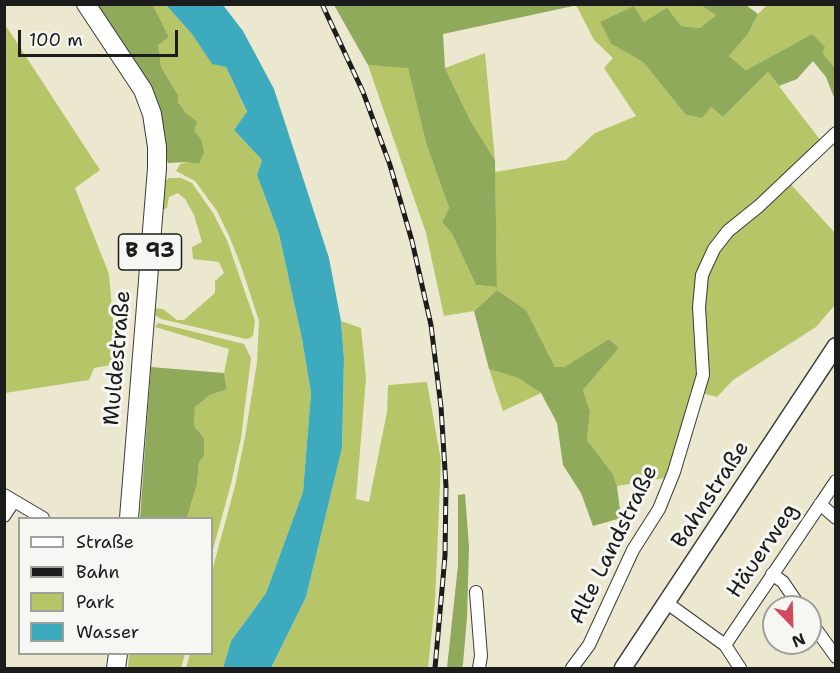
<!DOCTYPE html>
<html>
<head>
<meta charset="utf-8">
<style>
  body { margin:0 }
  #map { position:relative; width:840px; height:673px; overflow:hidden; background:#ece8d0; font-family:"Shantell Sans",sans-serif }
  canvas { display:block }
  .frame { position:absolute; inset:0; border:6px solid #1c1c1c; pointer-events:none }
  .legend { position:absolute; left:18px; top:517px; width:195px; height:138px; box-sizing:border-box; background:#f6f6f2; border:2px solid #9f9f9c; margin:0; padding:8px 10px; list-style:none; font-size:18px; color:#1c1c1c }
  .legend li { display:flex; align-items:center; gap:12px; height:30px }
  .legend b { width:30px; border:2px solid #9f9f9c }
  .north { position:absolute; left:762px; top:595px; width:60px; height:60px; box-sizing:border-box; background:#f6f6f2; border:2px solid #9f9f9c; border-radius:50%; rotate:157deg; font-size:16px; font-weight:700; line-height:24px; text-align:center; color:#1c1c1c }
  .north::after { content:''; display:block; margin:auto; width:21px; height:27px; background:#d1495b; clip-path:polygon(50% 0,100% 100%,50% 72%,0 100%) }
  .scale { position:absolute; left:18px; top:30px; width:160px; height:27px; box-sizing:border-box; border:3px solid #1c1c1c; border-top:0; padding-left:8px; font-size:18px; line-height:21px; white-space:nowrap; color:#1c1c1c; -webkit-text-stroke:4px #f6f6f2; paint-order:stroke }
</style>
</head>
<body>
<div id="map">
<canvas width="840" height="673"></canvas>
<div class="frame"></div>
<ul class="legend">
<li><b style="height:8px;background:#fff"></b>Straße</li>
<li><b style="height:8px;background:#1c1c1c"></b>Bahn</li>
<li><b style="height:16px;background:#b6c567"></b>Park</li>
<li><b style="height:16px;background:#3eaabd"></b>Wasser</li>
</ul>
<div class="north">N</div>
<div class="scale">100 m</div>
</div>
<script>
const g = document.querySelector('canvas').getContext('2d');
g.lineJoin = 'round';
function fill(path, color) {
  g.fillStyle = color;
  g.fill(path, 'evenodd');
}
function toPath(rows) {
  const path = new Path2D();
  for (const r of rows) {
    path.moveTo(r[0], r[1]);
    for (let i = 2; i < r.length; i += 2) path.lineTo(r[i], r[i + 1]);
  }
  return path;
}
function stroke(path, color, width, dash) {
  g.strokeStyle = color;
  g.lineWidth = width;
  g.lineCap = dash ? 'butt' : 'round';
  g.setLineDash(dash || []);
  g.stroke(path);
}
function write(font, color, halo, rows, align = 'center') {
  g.font = font + ' "Shantell Sans",sans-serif';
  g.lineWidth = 6;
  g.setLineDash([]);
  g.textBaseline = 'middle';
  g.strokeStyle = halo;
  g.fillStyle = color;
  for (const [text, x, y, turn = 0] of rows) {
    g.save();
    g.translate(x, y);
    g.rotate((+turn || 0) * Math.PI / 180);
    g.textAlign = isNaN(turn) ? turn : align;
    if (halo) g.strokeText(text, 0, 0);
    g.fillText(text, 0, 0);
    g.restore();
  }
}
fill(toPath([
  [578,4,700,5,716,15,700,28,644,22,634,7,600,22,611,44,643,62,685,114,711,107,723,117,768,72,821,141,785,178,835,233,835,305,816,327,733,380,717,397,691,390,687,412,665,478,617,486,613,474,587,440,590,411,583,390,619,348,609,339,564,367,555,367,526,310,497,290,474,311,444,316,426,233,368,65,408,67,426,143,449,208,442,222,452,234,476,285,497,287,495,172,566,160,595,133,636,116,604,68,613,58,594,40,576,5],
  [153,5,166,5,192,34,212,63,226,67,247,113,234,130,262,160,257,175,279,234,302,339,311,393,303,492,266,593,231,641,223,668,186,668,190,654,212,654,212,571,235,486,245,437,257,362,259,321,241,266,230,238,217,211,195,181,176,171,180,164,187,162,201,139,194,130,187,114,178,102,178,95,161,67,157,45,169,37],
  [767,5,835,5,835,68,821,53,812,34,746,70,729,56,748,34,758,14],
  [4,23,100,170,75,188,109,274,117,364,94,368,89,380,5,393],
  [485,53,495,160,470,120,445,68],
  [169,178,181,178,192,183,213,213,227,240,255,321,253,336,250,338,246,339,161,319,153,314,154,308,163,309,177,320,184,320,215,293,215,281,224,273,219,262,193,259,192,247,202,242,194,215,185,199,178,193,169,197,167,208,162,210,165,181],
  [341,321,361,328,366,378,356,499,369,502,387,412,388,385,427,382,441,461,435,602,428,668,271,668,306,597,342,448,344,358],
  [158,323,244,344,251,358,241,438,231,484,212,553,212,518,187,518,197,484,199,462,204,438,194,426,195,407,210,395,227,388,224,373,229,349,155,327],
  [489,369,518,378,541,393,503,411],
  [129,654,185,654,181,668,128,668]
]), '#b6c567');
fill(toPath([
  [93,5,153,5,169,37,158,45,161,67,178,95,178,102,187,114,197,122,194,130,201,139,204,152,199,164,187,162,168,163,161,142],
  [334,5,578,5,443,34,445,68,470,120,495,160,497,287,476,285,452,234,442,222,449,208,426,143,408,68,368,65],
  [700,5,746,5,758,14,748,34,729,56,746,70,812,34,825,47,822,53,835,68,835,100,826,77,813,61,797,79,779,86,768,72,723,117,711,107,702,118,685,114,643,62,611,44,600,22,634,6,644,22,667,8,681,26,700,28,716,15],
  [497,290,526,310,555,367,564,367,609,339,619,348,583,390,590,411,587,440,613,474,617,486,621,518,593,526,581,493,563,465,557,423,541,393,518,378,489,369,474,311],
  [151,367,224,373,227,389,210,395,195,407,194,426,204,438,204,455,199,462,197,484,187,518,140,518],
  [465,494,469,547,467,617,463,664,462,668,447,668,458,565,458,495]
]), '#90aa5c');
fill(toPath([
  [166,5,223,5,243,31,274,89,329,258,341,321,344,358,342,448,306,597,271,668,223,668,231,641,266,593,303,492,311,393,302,339,279,234,257,175,262,160,234,130,247,112,226,67,212,64,192,34]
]), '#3eaabd');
const minor = toPath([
  [4,495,43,518],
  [820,504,836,518],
  [4,516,14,501],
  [772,574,783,582,800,607],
  [476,592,481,656,479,668],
  [667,603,725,645,740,668],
  [810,621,836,657],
  [725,645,836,481],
  [572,668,589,645,633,550,659,509,674,472,703,375,699,307,702,275,714,249,728,231,759,206,836,133]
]);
const secondary = toPath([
  [623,668,836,346]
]);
const primary = toPath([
  [86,4,143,90,152,114,157,147,157,168,129,518],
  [116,668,118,654]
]);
stroke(minor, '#3b3b37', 14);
stroke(secondary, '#3b3b37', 19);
stroke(primary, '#3b3b37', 20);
stroke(minor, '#fff', 12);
stroke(secondary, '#fff', 16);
stroke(primary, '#fff', 18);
const rail = toPath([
  [322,4,363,92,390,165,412,241,431,325,441,407,446,486,445,556,435,668]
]);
stroke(rail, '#1c1c1c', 5);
stroke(rail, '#f6f6f2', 3, [9]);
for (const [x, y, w] of [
  [150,252,63]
]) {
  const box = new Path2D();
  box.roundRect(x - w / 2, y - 18, w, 36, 4.5);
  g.fillStyle = '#f6f6f2';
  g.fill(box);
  stroke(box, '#1c1c1c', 1.5);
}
write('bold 21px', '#1c1c1c', null, [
  ["B 93",150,252]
]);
write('22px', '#1c1c1c', '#f6f6f2', [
  ["Muldestraße",118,358,-85],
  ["Bahnstraße",711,495,-57],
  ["Alte Landstraße",614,545,-64],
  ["Häuerweg",763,551,-56]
]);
</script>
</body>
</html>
